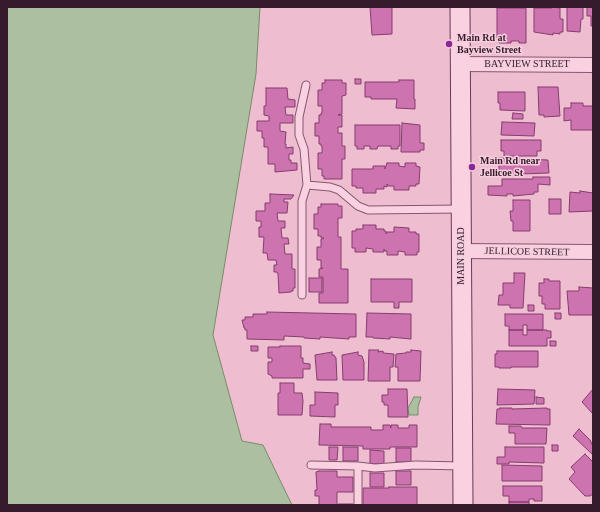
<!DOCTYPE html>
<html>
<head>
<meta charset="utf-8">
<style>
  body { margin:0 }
  #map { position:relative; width:600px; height:512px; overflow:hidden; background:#eebed0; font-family:"Times New Roman",serif }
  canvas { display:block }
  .frame { position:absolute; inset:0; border:8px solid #351b2b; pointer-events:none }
</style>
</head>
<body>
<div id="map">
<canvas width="600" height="512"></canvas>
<div class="frame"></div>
</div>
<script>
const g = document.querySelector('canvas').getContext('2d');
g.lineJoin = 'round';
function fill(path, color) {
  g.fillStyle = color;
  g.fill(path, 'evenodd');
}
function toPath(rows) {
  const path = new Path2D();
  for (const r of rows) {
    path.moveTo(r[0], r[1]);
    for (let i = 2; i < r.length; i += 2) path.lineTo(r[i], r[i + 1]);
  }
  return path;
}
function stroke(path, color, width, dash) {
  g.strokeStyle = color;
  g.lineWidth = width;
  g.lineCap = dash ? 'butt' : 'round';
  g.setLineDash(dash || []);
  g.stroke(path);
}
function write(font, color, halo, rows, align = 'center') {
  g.font = font + ' "Times New Roman",serif';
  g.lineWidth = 3;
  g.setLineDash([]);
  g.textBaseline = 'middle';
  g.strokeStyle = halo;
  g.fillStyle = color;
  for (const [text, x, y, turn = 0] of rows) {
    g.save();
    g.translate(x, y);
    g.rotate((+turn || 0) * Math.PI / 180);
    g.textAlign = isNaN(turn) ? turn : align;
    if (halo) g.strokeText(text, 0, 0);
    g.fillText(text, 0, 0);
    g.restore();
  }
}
const water = toPath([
  [7,7,260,7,256,74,213,335,242,441,263,445,292,505,7,505,7,7],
  [414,397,421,397,418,407,418,415,409,415,408,408,414,397]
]);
fill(water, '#adbfa1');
stroke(water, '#758d69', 1);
const building = toPath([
  [370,7,392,7,392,34,372,35,370,7],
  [552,7,560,8,560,19,563,19,563,32,560,32,560,34,553,33,553,35,534,32,534,8,552,8,552,7],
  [567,7,583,7,583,19,581,19,580,32,567,31,567,7],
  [586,7,593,7,593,26,591,26,591,16,587,16,587,8,586,7],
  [497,8,526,8,526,43,519,43,519,41,511,41,511,43,499,43,499,38,497,38,497,8],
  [355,79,361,79,361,84,355,84,355,79],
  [325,80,342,80,342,83,346,83,346,95,342,96,342,114,338,115,342,115,342,127,338,127,338,133,342,133,342,146,345,146,345,159,342,159,342,179,324,179,324,176,322,176,322,169,318,169,318,153,322,153,322,146,321,146,321,144,319,144,319,136,315,136,315,123,319,123,319,115,321,115,321,113,322,113,322,106,318,106,318,90,322,90,322,83,325,83,325,80],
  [399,80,414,80,414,99,415,99,415,109,396,108,397,99,371,99,371,97,365,97,365,82,399,82,399,80],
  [538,87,558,87,560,116,544,117,544,115,539,115,538,87],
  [266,88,287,88,288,99,295,100,295,107,285,107,286,115,293,115,293,123,280,123,280,131,286,132,285,144,286,144,286,148,293,147,293,154,289,154,289,160,291,160,291,163,297,163,297,170,275,172,275,164,268,164,268,147,264,147,264,138,262,138,262,131,257,131,257,121,269,121,269,116,264,115,264,106,266,106,266,88],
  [498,92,525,92,525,111,500,110,500,103,498,103,498,92],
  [571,103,583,103,583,106,593,106,593,130,571,130,571,120,564,121,564,108,571,108,571,103],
  [513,113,523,114,523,119,512,119,513,113],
  [502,122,535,123,534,136,501,135,502,122],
  [402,123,420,125,420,143,424,143,424,150,420,150,420,152,401,152,402,123],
  [355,125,400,125,400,146,398,146,398,149,391,149,391,146,378,146,377,149,370,149,370,146,364,146,364,149,357,149,357,146,355,146,355,125],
  [501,140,541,140,541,151,537,151,537,156,504,156,504,151,501,151,501,140],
  [499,158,548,160,549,173,519,174,519,172,517,172,516,174,499,174,499,158],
  [387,163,399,163,399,166,405,167,405,163,416,163,416,166,420,167,419,184,416,184,416,186,409,186,409,190,394,190,394,186,388,186,387,184,387,187,384,186,384,189,376,189,376,193,363,193,363,188,356,188,356,186,352,186,352,169,373,169,373,166,385,166,385,169,387,163],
  [533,177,550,177,550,185,538,184,538,192,534,192,534,194,513,196,513,194,507,194,507,196,488,195,488,186,502,186,502,179,533,179,533,177],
  [580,191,593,193,593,211,569,212,570,192,580,193,580,191],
  [270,194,294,195,291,199,284,199,284,202,288,202,287,213,277,213,278,221,285,221,285,228,281,228,282,238,288,238,289,244,284,244,285,254,292,254,292,269,295,269,295,288,293,288,293,291,291,291,291,292,279,293,278,274,277,272,274,272,274,265,277,265,276,260,268,260,267,253,263,253,264,237,259,237,259,227,261,227,261,221,256,221,256,211,265,211,265,203,270,203,270,194],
  [549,199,561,199,561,214,549,214,549,199],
  [513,200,530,200,530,231,513,231,513,221,511,221,510,211,513,211,513,200],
  [321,204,338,204,338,206,342,206,342,218,338,218,338,237,341,237,341,269,348,269,348,303,319,303,319,293,323,293,323,277,319,277,319,269,323,268,321,268,321,260,317,260,317,247,321,247,321,239,323,239,324,238,321,238,321,236,318,236,318,229,314,229,314,214,318,214,318,207,321,207,321,204],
  [363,225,376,225,376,229,384,229,384,231,386,231,386,234,387,232,394,232,394,227,409,228,409,232,416,232,416,234,419,234,419,252,417,252,417,255,405,255,405,252,398,251,398,255,387,255,387,251,385,251,384,249,384,252,373,252,373,249,366,248,366,252,355,252,355,248,352,248,352,231,356,231,356,229,363,229,363,225],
  [514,273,525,273,523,308,510,308,510,305,498,305,499,295,503,295,503,283,514,283,514,273],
  [309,278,322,278,322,292,309,292,309,278],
  [371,279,412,279,412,302,399,302,399,308,394,308,394,302,371,302,371,279],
  [544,279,549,279,549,281,560,281,560,309,545,309,545,304,542,304,542,296,539,296,539,283,544,283,544,279],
  [579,287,593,288,593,315,569,315,567,291,579,291,579,287],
  [528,305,534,305,534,311,528,311,528,305],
  [267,312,356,314,356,337,349,337,349,339,320,337,320,339,304,338,304,337,284,336,284,340,247,339,247,330,245,330,245,328,244,328,242,320,245,320,245,317,253,317,253,314,267,314,267,312],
  [367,313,411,314,411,339,390,337,390,339,373,338,373,337,366,337,367,313],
  [555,313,561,313,561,319,555,319,555,313],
  [505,314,543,314,543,330,527,330,527,325,523,325,523,330,509,330,509,326,505,326,505,314],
  [509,330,523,330,523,335,527,335,527,330,547,330,547,331,551,331,551,338,547,338,547,346,509,346,509,330],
  [550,341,556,341,556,346,550,346,550,341],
  [251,346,258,346,258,351,251,351,251,346],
  [280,346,301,346,301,358,303,358,303,363,310,364,310,369,303,369,303,378,272,378,272,376,268,374,268,362,272,362,272,358,268,358,268,347,280,347,280,346],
  [369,350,379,350,378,352,383,351,383,353,394,354,393,367,390,367,390,381,368,381,369,350],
  [411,350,421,351,420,381,398,381,398,367,395,367,396,354,406,353,406,352,411,352,411,350],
  [497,351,538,351,538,367,511,367,511,368,499,368,499,367,495,367,495,354,497,354,497,351],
  [332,352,332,355,334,355,336,358,337,380,317,380,315,355,332,352],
  [358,352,358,355,362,356,364,362,364,380,343,380,342,355,358,352],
  [280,383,294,383,294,393,302,393,303,401,302,415,278,415,278,393,280,393,280,383],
  [388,389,407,389,408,417,388,417,388,405,384,405,384,402,382,402,382,395,388,395,388,389],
  [498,389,535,390,534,404,497,405,498,389],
  [593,389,593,414,582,402,593,389],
  [315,392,338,393,338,405,335,405,335,417,310,416,310,405,315,405,315,392],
  [536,397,544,398,544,404,536,404,536,397],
  [500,408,512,408,512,409,547,408,547,409,550,409,550,425,496,424,497,409,500,409,500,408],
  [320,424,331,424,331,427,371,427,371,430,383,430,383,425,390,425,391,428,391,425,398,425,398,428,409,428,409,425,417,425,417,447,390,447,390,449,363,449,363,446,319,445,320,424],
  [509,426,521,426,522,428,547,428,546,444,515,444,515,433,509,433,509,426],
  [579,429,590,440,593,446,593,453,592,454,573,436,579,429],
  [552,445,558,445,558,451,552,451,552,445],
  [329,447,338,447,337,460,329,460,329,447],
  [343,447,358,447,358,461,343,461,343,447],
  [505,447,544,447,544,463,509,462,509,464,497,464,497,457,505,457,505,447],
  [396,448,411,448,411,462,396,462,396,448],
  [370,450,384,451,384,464,370,464,370,450],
  [585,454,593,462,593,494,590,496,585,496,569,479,575,472,571,467,585,454],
  [502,465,542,466,542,481,502,481,502,465],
  [319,471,337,471,337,477,353,477,353,492,337,492,337,505,319,505,319,496,315,496,315,490,317,490,316,472,319,471],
  [396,471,411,471,411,485,396,485,396,471],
  [370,473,384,473,384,487,370,487,370,473],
  [503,486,542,486,542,501,534,501,534,499,529,499,529,502,509,502,509,496,503,496,503,486],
  [389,487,417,487,417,505,363,505,363,488,389,488,389,487],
  [509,502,529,502,529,505,509,505,509,502],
  [339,504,353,504,353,505,339,505,339,504]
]);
fill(building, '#cd73af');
stroke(building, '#863c6f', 1);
const service = toPath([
  [307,185,330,187,339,190,358,206,368,210,461,209],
  [302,295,302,201,307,185,304,149,299,135,299,117,306,85],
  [311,465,358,466,375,468,416,465,463,466],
  [358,505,358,466]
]);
const minor = toPath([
  [460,64,593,65],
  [461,251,593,252]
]);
const secondary = toPath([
  [460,7,463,505]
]);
stroke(service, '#865671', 9);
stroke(minor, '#865671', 16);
stroke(secondary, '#683a55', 21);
stroke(service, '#f9d1e0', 7);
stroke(minor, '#f9d1e0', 14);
stroke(secondary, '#f9d1e0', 19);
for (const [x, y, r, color] of [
  [449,44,4,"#8b2696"],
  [472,167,4,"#8b2696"]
]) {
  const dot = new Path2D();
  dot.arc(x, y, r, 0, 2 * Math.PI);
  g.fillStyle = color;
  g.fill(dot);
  stroke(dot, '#f5cddc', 1.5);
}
write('bold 10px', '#351b2b', '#f5cddc', [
  ["Main Rd at",457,38],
  ["Bayview Street",457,50],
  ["Main Rd near",480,161],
  ["Jellicoe St",480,173]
], 'left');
write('10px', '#351b2b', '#f5cddc', [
  ["BAYVIEW STREET",527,64],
  ["JELLICOE STREET",527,252,1],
  ["MAIN ROAD",461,256,-90]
]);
</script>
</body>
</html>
